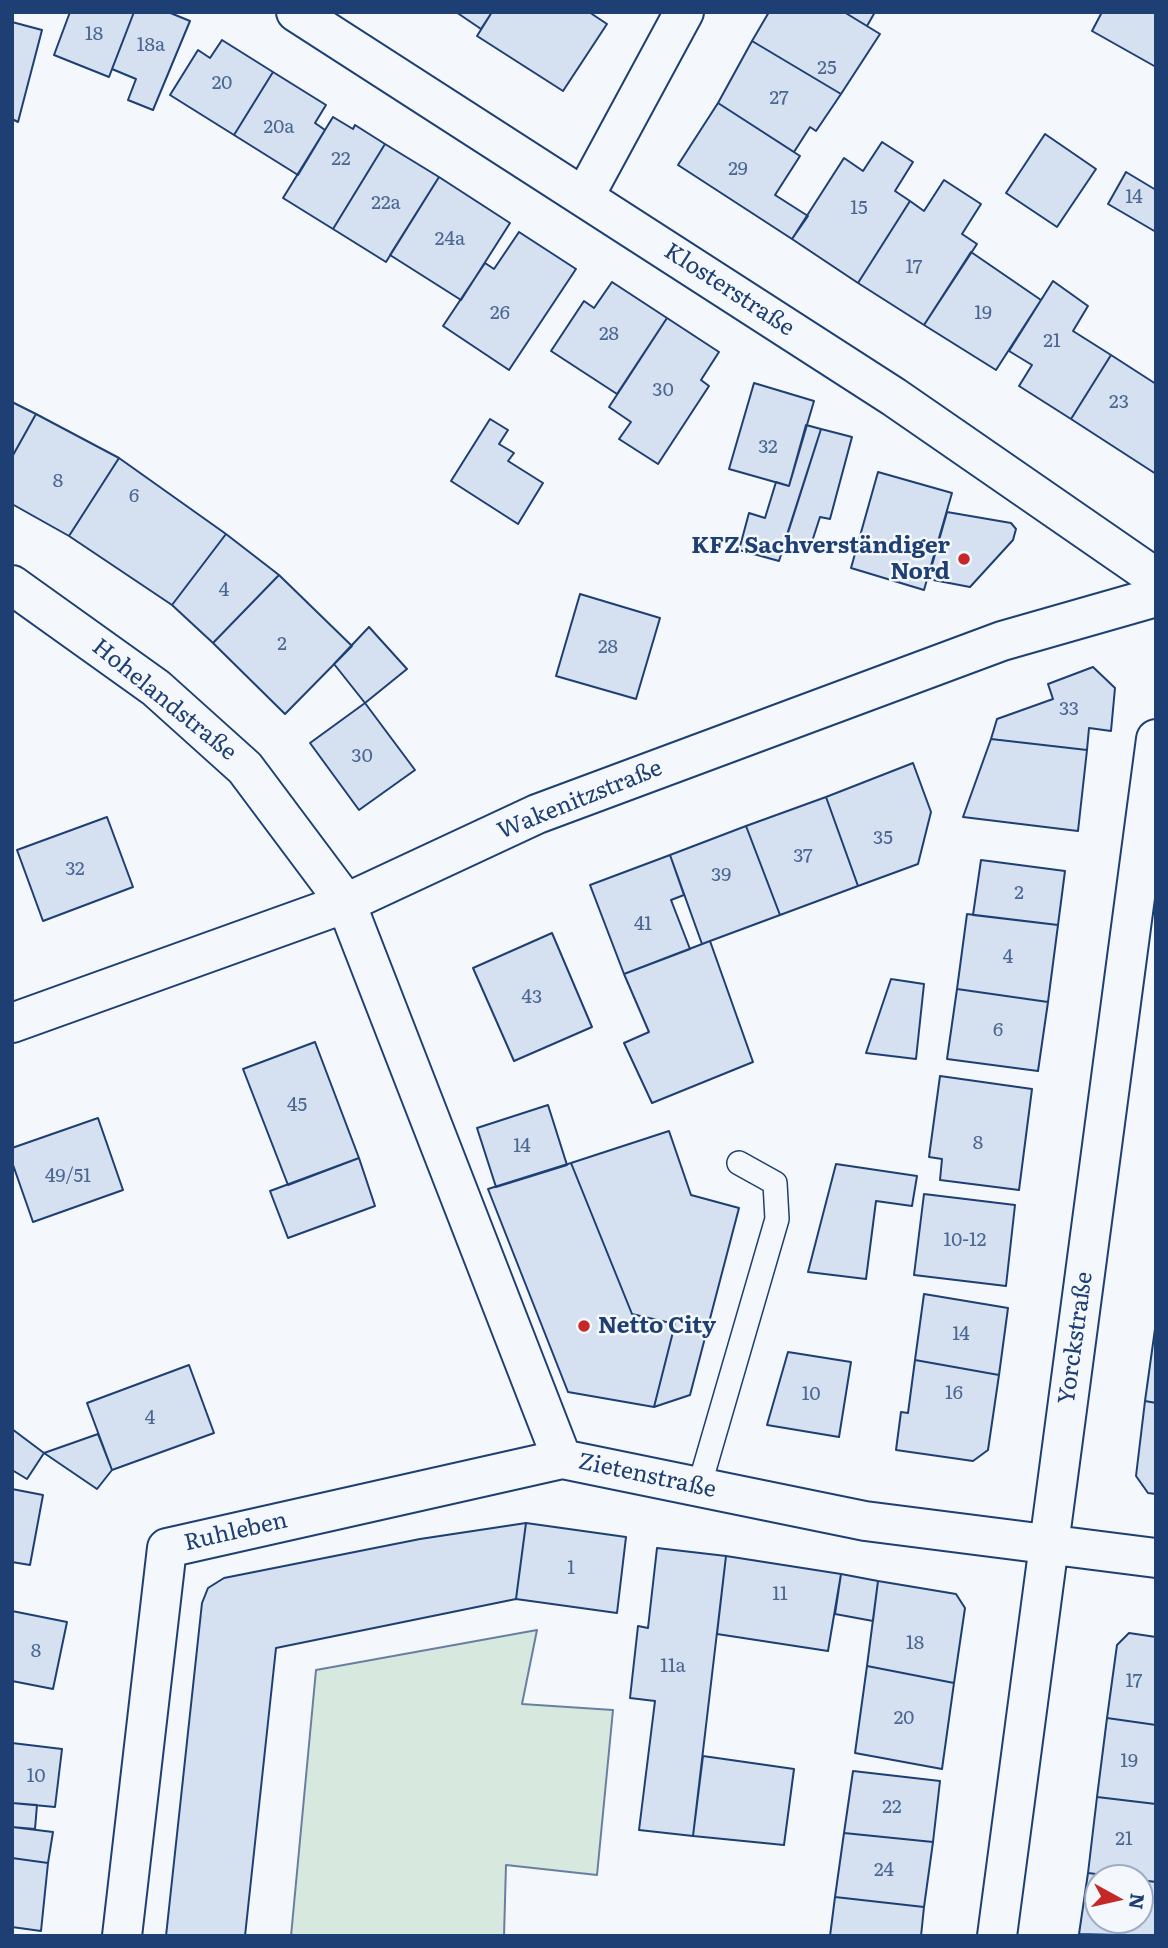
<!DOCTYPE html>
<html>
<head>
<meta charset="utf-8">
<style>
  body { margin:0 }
  #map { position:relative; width:1168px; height:1948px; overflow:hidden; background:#f4f7fb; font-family:Literata,serif }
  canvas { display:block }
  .frame { position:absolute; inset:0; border:14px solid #1d3f73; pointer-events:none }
  .north { position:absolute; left:1084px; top:1864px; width:70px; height:70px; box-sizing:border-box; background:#f4f7fb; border:2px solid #9eadc5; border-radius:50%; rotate:98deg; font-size:19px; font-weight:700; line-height:28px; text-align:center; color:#1d3f73 }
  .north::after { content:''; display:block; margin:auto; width:24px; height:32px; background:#c62828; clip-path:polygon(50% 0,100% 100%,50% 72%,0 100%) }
</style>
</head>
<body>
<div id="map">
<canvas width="1168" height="1948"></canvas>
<div class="frame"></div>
<div class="north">N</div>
</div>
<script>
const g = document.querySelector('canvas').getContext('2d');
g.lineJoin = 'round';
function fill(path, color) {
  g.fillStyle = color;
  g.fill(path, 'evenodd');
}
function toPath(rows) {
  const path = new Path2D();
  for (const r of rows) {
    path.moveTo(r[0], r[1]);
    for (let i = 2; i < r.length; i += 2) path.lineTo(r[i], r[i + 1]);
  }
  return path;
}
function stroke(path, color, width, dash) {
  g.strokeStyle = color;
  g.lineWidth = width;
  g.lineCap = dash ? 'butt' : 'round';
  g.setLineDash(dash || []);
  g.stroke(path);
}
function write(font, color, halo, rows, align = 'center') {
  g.font = font + ' Literata,serif';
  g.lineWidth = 5;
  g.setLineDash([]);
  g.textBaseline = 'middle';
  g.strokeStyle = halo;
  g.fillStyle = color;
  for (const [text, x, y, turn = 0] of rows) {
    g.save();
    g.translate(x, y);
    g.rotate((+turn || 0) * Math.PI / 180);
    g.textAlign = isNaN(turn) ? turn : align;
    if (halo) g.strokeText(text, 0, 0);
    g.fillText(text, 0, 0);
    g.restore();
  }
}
const green = toPath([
  [537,1630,522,1704,613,1710,597,1875,506,1865,504,1936,291,1936,316,1670,537,1630]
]);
fill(green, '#d7e8df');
stroke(green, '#687fa3', 2);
const building = toPath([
  [70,12,134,12,109,77,54,55,70,12],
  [134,12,168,12,190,21,153,110,128,100,136,79,112,69,134,12],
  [456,12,492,12,481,29,456,12],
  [492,12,589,12,607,24,563,91,477,36,492,12],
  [769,12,844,12,880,34,841,94,752,41,769,12],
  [844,12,875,12,867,26,844,12],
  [1102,12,1156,12,1156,67,1092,31,1102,12],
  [12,22,42,30,18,122,12,119,12,22],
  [222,40,273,72,234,135,170,95,198,50,210,58,222,40],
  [752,41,841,94,816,131,810,127,794,152,718,103,752,41],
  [273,72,326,105,315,123,325,130,298,175,234,135,273,72],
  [718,103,800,156,775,195,808,216,792,239,678,165,718,103],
  [333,117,353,129,355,125,385,144,333,229,283,198,333,117],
  [1045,134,1096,169,1057,227,1006,193,1045,134],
  [882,142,913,162,895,191,910,201,858,283,792,239,844,158,863,171,882,142],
  [385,144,439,177,386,262,333,229,385,144],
  [1126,172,1156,190,1156,232,1108,204,1126,172],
  [439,177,510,223,461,300,390,255,439,177],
  [944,180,981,204,962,234,977,244,924,325,858,283,910,201,924,211,944,180],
  [519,232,576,269,509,370,443,326,485,263,494,269,519,232],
  [971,252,1041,300,996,370,924,325,971,252],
  [1053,281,1088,306,1073,331,1111,355,1071,419,1019,386,1032,365,1009,351,1053,281],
  [612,282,667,318,617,394,551,351,584,301,594,308,612,282],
  [667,318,719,352,701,380,709,386,658,464,619,439,631,422,609,407,667,318],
  [1111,355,1156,384,1156,474,1071,419,1111,355],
  [754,383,814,401,789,486,729,469,754,383],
  [12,402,36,414,12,457,12,402],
  [36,414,119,458,69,536,12,504,12,457,36,414],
  [490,419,508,430,499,444,514,453,508,461,543,483,518,524,451,481,490,419],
  [806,425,821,429,779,561,739,550,749,513,765,518,776,482,789,486,806,425],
  [821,429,852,437,830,519,820,517,809,551,784,544,821,429],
  [119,458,226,534,172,605,69,536,119,458],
  [878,472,952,493,924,590,851,568,878,472],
  [947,512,1011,523,1016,529,1013,540,970,587,928,579,947,512],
  [226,534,279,575,213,643,172,605,226,534],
  [279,575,352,646,285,714,213,643,279,575],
  [580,594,660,618,636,699,556,676,580,594],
  [369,627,407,669,365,703,334,664,369,627],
  [1093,667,1115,688,1111,731,1089,728,1087,750,991,739,997,719,1053,699,1048,684,1093,667],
  [365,703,415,770,359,810,310,743,365,703],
  [991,739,1087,750,1078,831,963,817,991,739],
  [913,763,931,812,918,864,858,886,826,797,913,763],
  [826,797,858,886,780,915,746,826,826,797],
  [107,817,133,887,43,921,17,850,107,817],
  [746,826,780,915,702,944,670,855,746,826],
  [670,855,684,895,671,900,690,949,624,974,590,885,670,855],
  [981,860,1065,871,1058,925,973,915,981,860],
  [967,914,1058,925,1048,1002,957,989,967,914],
  [552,933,592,1027,514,1061,473,968,552,933],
  [710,941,753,1062,652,1103,624,1043,649,1032,624,974,710,941],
  [891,979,924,984,916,1059,866,1053,891,979],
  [957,989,1048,1002,1038,1071,947,1059,957,989],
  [315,1042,359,1158,288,1185,243,1069,315,1042],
  [940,1076,1032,1089,1019,1190,940,1180,942,1159,929,1157,940,1076],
  [548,1105,567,1165,496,1187,477,1128,548,1105],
  [98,1118,123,1190,33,1222,12,1162,12,1148,98,1118],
  [669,1131,691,1195,739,1208,690,1395,654,1407,675,1324,632,1314,571,1163,669,1131],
  [359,1158,375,1206,288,1238,270,1191,359,1158],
  [571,1163,632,1314,675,1324,654,1407,568,1392,488,1189,571,1163],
  [836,1164,917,1176,912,1206,876,1201,866,1279,808,1272,836,1164],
  [924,1194,1015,1205,1006,1286,914,1275,924,1194],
  [924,1294,1008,1308,999,1375,915,1360,924,1294],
  [1155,1329,1156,1329,1156,1403,1145,1401,1155,1329],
  [788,1352,851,1362,839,1437,767,1425,788,1352],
  [915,1360,999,1375,988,1450,973,1461,896,1450,901,1412,908,1413,915,1360],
  [189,1365,214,1433,112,1470,87,1403,189,1365],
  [1145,1401,1156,1403,1156,1494,1148,1493,1136,1476,1145,1401],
  [12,1429,44,1453,27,1479,12,1470,12,1429],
  [98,1434,112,1470,97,1489,44,1453,98,1434],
  [12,1489,43,1495,30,1565,12,1562,12,1489],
  [526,1523,516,1599,276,1648,245,1936,166,1936,202,1603,208,1588,224,1578,420,1539,526,1523],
  [526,1523,626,1537,617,1613,516,1599,526,1523],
  [657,1548,726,1556,693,1836,639,1830,655,1701,630,1698,638,1626,648,1628,657,1548],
  [726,1556,841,1574,828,1651,717,1634,726,1556],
  [841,1574,878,1581,873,1621,835,1614,841,1574],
  [878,1581,956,1594,965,1608,954,1683,867,1666,878,1581],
  [12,1611,67,1622,53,1689,12,1681,12,1611],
  [1129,1633,1156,1637,1156,1725,1107,1718,1117,1645,1129,1633],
  [867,1666,954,1683,942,1769,855,1753,867,1666],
  [1107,1718,1156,1725,1156,1804,1097,1797,1107,1718],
  [12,1743,62,1749,55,1807,12,1803,12,1743],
  [703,1756,794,1769,784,1845,693,1836,703,1756],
  [853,1771,940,1781,933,1842,844,1833,853,1771],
  [1097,1797,1156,1804,1156,1882,1088,1873,1097,1797],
  [12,1803,37,1805,35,1829,12,1827,12,1803],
  [12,1827,53,1832,48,1863,12,1858,12,1827],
  [844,1833,933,1842,924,1907,835,1897,844,1833],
  [12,1858,48,1863,41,1931,12,1927,12,1858],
  [1088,1873,1128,1878,1098,1878,1098,1920,1140,1920,1140,1880,1156,1882,1156,1936,1079,1934,1088,1873],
  [835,1897,924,1907,921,1936,830,1936,835,1897]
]);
fill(building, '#d5e0f0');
stroke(building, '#1d3f73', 2);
const service = toPath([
  [699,1487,777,1219,775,1183,739,1163]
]);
const minor = toPath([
  [296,12,894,397,1156,578],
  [584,197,684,12],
  [12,585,156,688,245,768,346,903,562,1459,865,1521,1156,1558],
  [12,1023,346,903,537,814,1002,641,1156,597],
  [122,1936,167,1548,562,1459],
  [997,1936,1156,739]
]);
stroke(service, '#1d3f73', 26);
stroke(minor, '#1d3f73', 42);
stroke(service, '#f4f7fb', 23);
stroke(minor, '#f4f7fb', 38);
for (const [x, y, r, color] of [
  [964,559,7,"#c62828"],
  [584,1326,7,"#c62828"]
]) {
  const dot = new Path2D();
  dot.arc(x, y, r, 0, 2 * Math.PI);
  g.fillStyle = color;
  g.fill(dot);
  stroke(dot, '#f4f7fb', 2.5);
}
write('19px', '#4b6792', null, [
  ["18",94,34],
  ["18a",151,45],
  ["25",827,68],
  ["20",222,83],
  ["27",779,98],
  ["20a",279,127],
  ["22",341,159],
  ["29",738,169],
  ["14",1134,197],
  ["22a",386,203],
  ["15",859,208],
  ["24a",450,239],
  ["17",914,267],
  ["26",500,313],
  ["19",983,313],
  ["28",609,334],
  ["21",1052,341],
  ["30",663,390],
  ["23",1119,402],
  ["32",768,447],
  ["8",58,481],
  ["6",134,496],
  ["4",224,590],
  ["2",282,644],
  ["28",608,647],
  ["33",1069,709],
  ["30",362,756],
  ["35",883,838],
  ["37",803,856],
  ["32",75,869],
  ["39",721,875],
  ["2",1019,893],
  ["41",643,924],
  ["4",1008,957],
  ["43",532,997],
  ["6",998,1030],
  ["45",297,1105],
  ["8",978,1143],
  ["14",522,1146],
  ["49/51",68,1176],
  ["10-12",965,1240],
  ["14",961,1334],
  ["16",954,1393],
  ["10",811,1394],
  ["4",150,1418],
  ["1",571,1568],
  ["11",780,1594],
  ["18",915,1643],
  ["8",36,1651],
  ["11a",673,1666],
  ["17",1134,1681],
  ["20",904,1718],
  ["19",1129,1761],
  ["10",36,1776],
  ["22",892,1807],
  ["21",1124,1839],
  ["24",884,1870]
]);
write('23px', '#1d3f73', '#f4f7fb', [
  ["Klosterstraße",729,290,33],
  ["Hohelandstraße",164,700,39],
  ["Wakenitzstraße",580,800,-22],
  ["Yorckstraße",1076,1338,-82],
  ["Zietenstraße",647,1476,12],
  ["Ruhleben",236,1532,-13]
]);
write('bold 23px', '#1d3f73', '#f4f7fb', [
  ["KFZ Sachverständiger",950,546],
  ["Nord",950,572],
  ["Netto City",598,1326,"left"]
], 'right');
</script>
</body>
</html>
